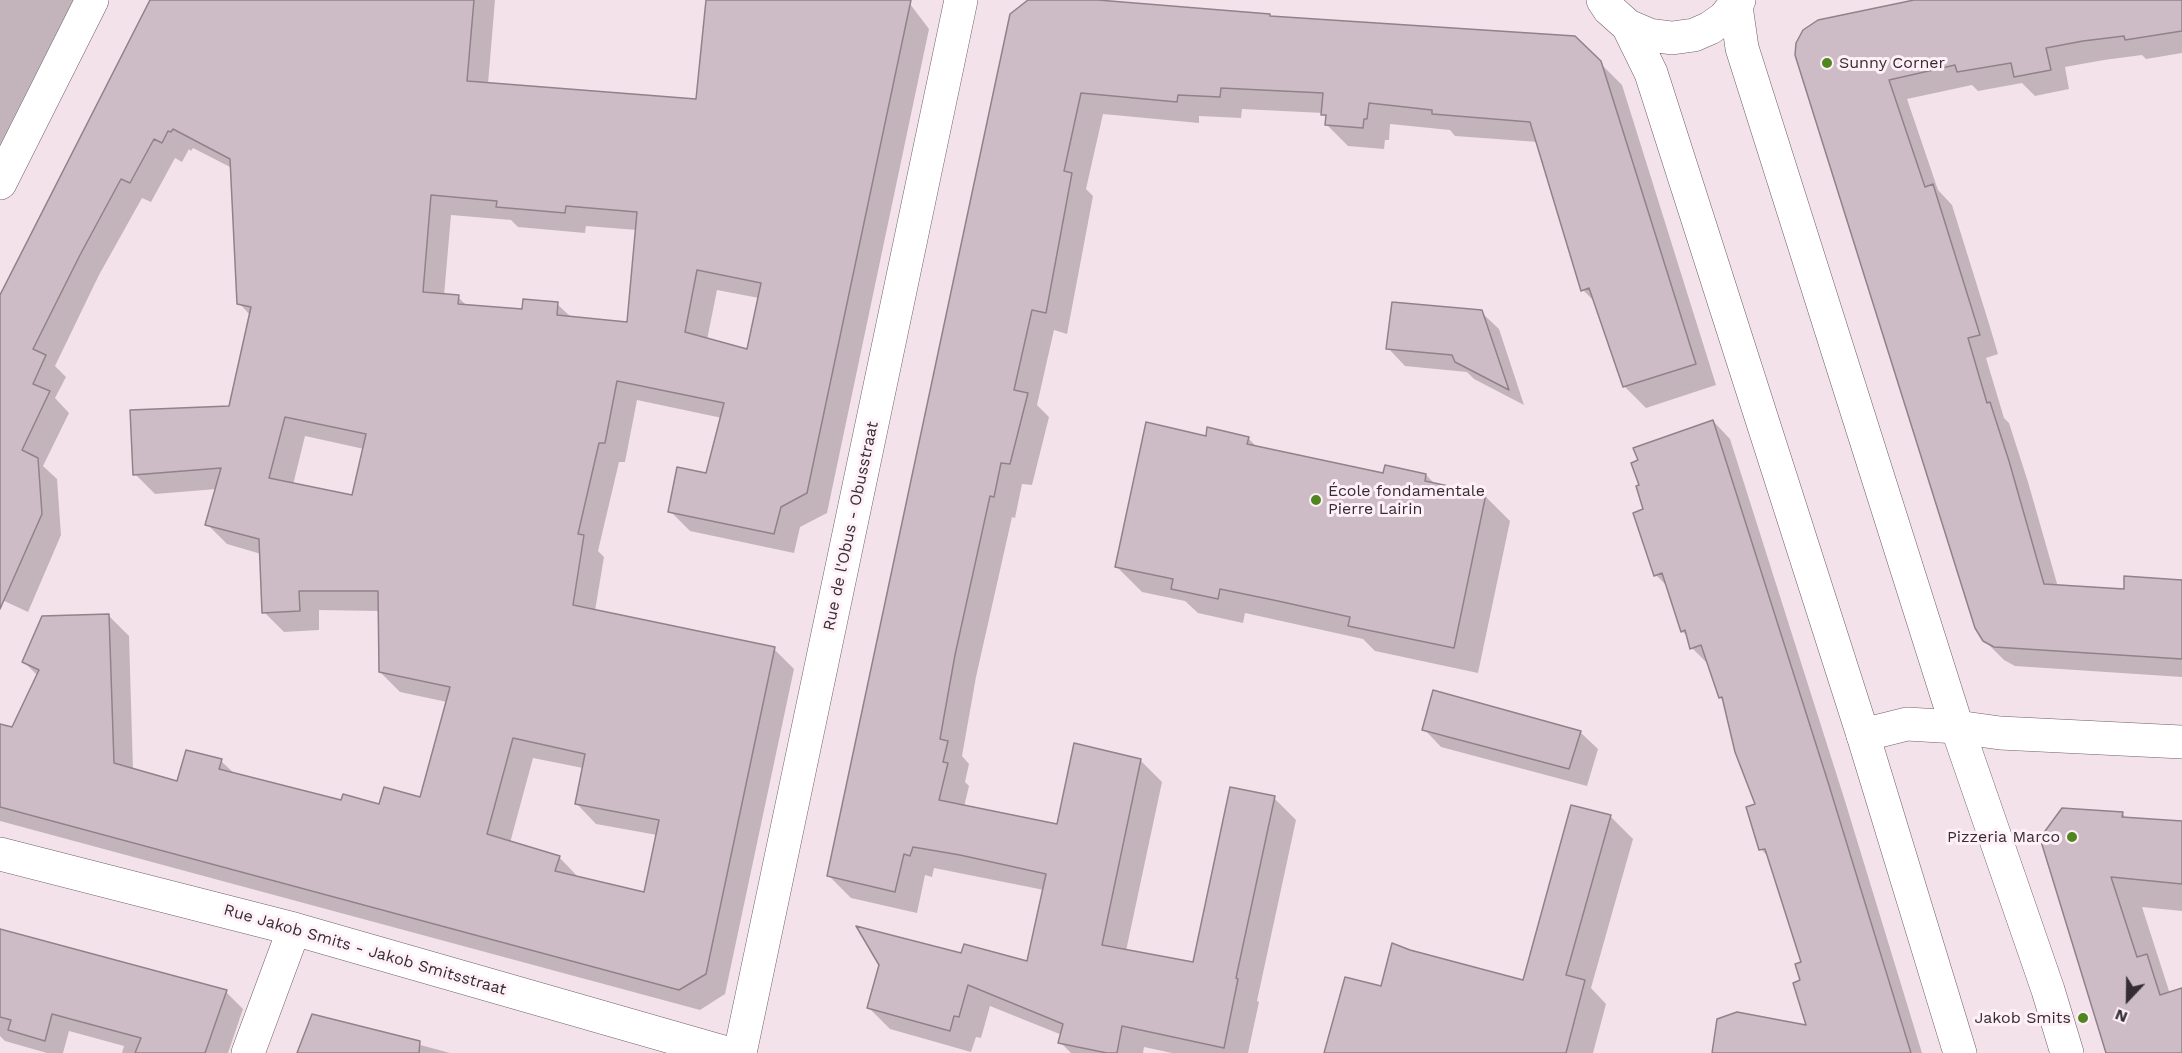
<!DOCTYPE html>
<html>
<head>
<meta charset="utf-8">
<style>
  body { margin:0 }
  #map { position:relative; width:2182px; height:1053px; overflow:hidden; background:#f4e2eb; font-family:"Work Sans",sans-serif }
  canvas { display:block }
  .north { position:absolute; left:2098px; top:969px; width:60px; height:60px; -webkit-text-stroke:4px #fff0f8; paint-order:stroke; rotate:202deg; font-size:16px; font-weight:700; line-height:24px; text-align:center; color:#342d31 }
  .north::after { content:''; display:block; margin:auto; width:21px; height:27px; background:#342d31; clip-path:polygon(50% 0,100% 100%,50% 72%,0 100%) }
</style>
</head>
<body>
<div id="map">
<canvas width="2182" height="1053"></canvas>
<div class="north">N</div>
</div>
<script>
const g = document.querySelector('canvas').getContext('2d');
g.lineJoin = 'round';
function fill(path, color) {
  g.fillStyle = color;
  g.fill(path, 'evenodd');
}
function toPath(rows) {
  const path = new Path2D();
  for (const r of rows) {
    path.moveTo(r[0], r[1]);
    for (let i = 2; i < r.length; i += 2) path.lineTo(r[i], r[i + 1]);
  }
  return path;
}
function stroke(path, color, width, dash) {
  g.strokeStyle = color;
  g.lineWidth = width;
  g.lineCap = dash ? 'butt' : 'round';
  g.setLineDash(dash || []);
  g.stroke(path);
}
function write(font, color, halo, rows, align = 'center') {
  g.font = font + ' "Work Sans",sans-serif';
  g.lineWidth = 6;
  g.setLineDash([]);
  g.textBaseline = 'middle';
  g.strokeStyle = halo;
  g.fillStyle = color;
  for (const [text, x, y, turn = 0] of rows) {
    g.save();
    g.translate(x, y);
    g.rotate((+turn || 0) * Math.PI / 180);
    g.textAlign = isNaN(turn) ? turn : align;
    if (halo) g.strokeText(text, 0, 0);
    g.fillText(text, 0, 0);
    g.restore();
  }
}
fill(toPath([
  [0,0,76,0,0,151],
  [151,0,495,0,488,84,698,100,707,0,907,0,929,29,827,513,800,527,794,553,690,531,670,511,707,475,722,418,637,400,625,462,619,462,598,551,604,557,595,611,774,649,794,669,725,994,700,1010,0,821,0,725,14,728,38,676,24,662,109,616,129,636,133,770,178,783,221,761,236,775,342,802,380,806,421,799,447,702,400,692,380,672,380,611,319,610,319,630,284,632,264,612,261,554,227,544,207,524,217,489,155,494,135,474,230,407,250,315,239,303,232,168,193,148,191,151,189,149,182,162,175,158,151,202,142,198,99,275,55,366,66,377,55,398,69,413,43,466,57,479,61,535,28,612,0,599,0,299],
  [451,215,511,220,518,227,585,233,586,226,637,230,629,323,572,318,557,304,524,311,468,307,458,297,444,296],
  [717,290,759,298,748,351,707,340],
  [305,436,364,449,353,497,293,485],
  [533,758,583,768,576,803,596,824,657,835,645,894,579,878,559,857,510,843],
  [1030,0,1081,0,1270,15,1272,17,1575,38,1622,85,1716,385,1646,408,1624,386,1596,303,1583,290,1538,142,1455,136,1450,130,1390,124,1389,140,1385,140,1384,149,1348,146,1326,124,1327,119,1323,113,1242,109,1241,118,1199,116,1199,123,1103,114,1086,189,1093,196,1067,334,1054,330,1037,405,1049,417,1032,485,1022,484,1015,518,1012,517,976,677,962,756,969,764,965,782,969,786,964,807,1058,825,1140,760,1162,782,1126,951,1194,964,1274,798,1296,820,1257,1001,1259,1002,1248,1053,1172,1053,1144,1047,1143,1053,1071,1053,1060,1042,1062,1035,990,1006,981,1038,976,1037,971,1052,890,1029,868,1007,962,954,1028,963,1044,890,934,868,932,877,925,875,917,913,851,898,829,876],
  [1917,0,2182,0,2182,53,2146,59,2142,55,2104,60,2065,67,2069,89,2035,96,2022,83,1978,91,1972,85,1907,99,1938,190,1952,205,1990,327,1998,354,1986,358,2004,418,2009,423,2028,482,2058,587,2125,591,2171,581,2171,579,2182,579,2182,677,2015,666,2004,660,1984,640,1798,65],
  [1481,312,1499,329,1524,405,1474,379,1467,372,1405,366,1388,348],
  [1713,421,1730,439,1845,801,1922,1053,1714,1053,1808,1027,1802,981,1803,963,1769,858,1761,849,1757,805,1724,702,1720,697,1709,665,1692,648,1689,638,1682,631,1668,587,1656,575,1645,510],
  [1207,437,1248,438,1258,448,1384,475,1426,475,1436,485,1485,496,1510,521,1478,673,1375,651,1363,639,1245,613,1243,623,1198,613,1185,601,1142,592,1117,567],
  [1424,729,1580,732,1598,749,1587,786,1441,747],
  [2122,813,2127,819,2182,822,2182,911,2142,907,2170,994,2182,990,2182,1053,2108,1053,2042,839],
  [1610,816,1633,839,1591,988,1606,1004,1593,1053,1326,1053,1382,988,1409,952,1524,982],
  [0,931,226,992,243,1009,228,1053,122,1053,124,1046,69,1031,63,1053,47,1053,5,1041,0,1036],
  [313,1016,450,1053,299,1053]
]), '#0003');
const building = toPath([
  [150,0,474,0,467,81,696,99,706,0,911,0,807,493,781,507,774,534,668,512,677,467,706,473,724,403,617,381,605,443,599,443,578,534,584,535,573,605,775,647,706,974,679,990,0,807,0,724,12,727,39,670,22,662,42,616,109,614,114,763,177,781,186,750,222,759,219,769,341,800,343,794,379,804,384,787,420,797,450,687,379,672,378,591,299,591,300,611,262,613,259,539,205,525,221,468,133,475,130,410,229,406,251,307,237,304,230,159,173,129,171,132,168,131,162,143,154,139,130,183,121,179,80,255,33,349,46,355,33,384,50,391,22,450,38,458,42,514,0,609,0,295,150,0],
  [431,195,497,201,496,207,565,213,566,206,637,212,627,322,557,315,558,302,523,299,522,309,458,304,459,295,423,292,431,195],
  [697,270,761,283,747,349,685,332,697,270],
  [285,417,366,434,352,495,269,478,285,417],
  [513,738,585,754,575,804,659,820,644,892,555,871,560,856,487,834,513,738],
  [1028,0,1098,0,1270,14,1270,16,1575,36,1601,61,1696,364,1623,387,1589,288,1581,291,1530,122,1432,114,1432,110,1369,103,1367,119,1364,119,1363,128,1325,125,1326,115,1321,115,1323,93,1221,88,1220,97,1178,95,1177,102,1081,93,1064,171,1072,173,1046,313,1032,310,1014,390,1028,393,1010,464,1001,463,994,497,990,496,955,655,940,739,948,741,943,762,948,763,939,800,1057,824,1074,743,1141,759,1102,945,1193,962,1230,787,1275,796,1236,978,1238,979,1224,1048,1122,1026,1117,1053,1107,1053,1058,1043,1063,1024,968,985,959,1017,954,1016,950,1031,867,1008,879,965,856,926,961,953,964,944,1027,961,1046,874,960,855,913,847,910,856,904,854,895,892,827,876,1010,14,1028,0],
  [1914,0,2182,0,2182,31,2125,40,2124,36,2083,41,2046,48,2051,70,2014,77,2011,63,1957,72,1955,65,1889,80,1925,187,1933,184,1971,306,1980,335,1968,338,1987,403,1990,402,2009,461,2044,584,2124,589,2124,576,2182,580,2182,659,1994,647,1983,641,1975,628,1795,55,1796,43,1803,30,1818,20,1914,0],
  [1392,302,1482,310,1509,390,1455,362,1452,355,1386,349,1392,302],
  [1713,420,1828,782,1911,1053,1712,1053,1717,1019,1737,1012,1806,1025,1793,983,1800,980,1795,964,1801,962,1765,849,1759,850,1746,807,1755,804,1735,752,1722,697,1719,698,1701,645,1690,649,1685,630,1681,632,1662,573,1654,576,1633,513,1643,509,1636,486,1639,485,1631,463,1638,460,1633,448,1713,420],
  [1146,422,1206,436,1207,427,1249,437,1247,444,1383,473,1385,465,1426,474,1425,481,1486,494,1454,648,1348,626,1350,617,1278,601,1220,589,1218,599,1171,589,1173,579,1115,567,1146,422],
  [1433,690,1581,731,1569,769,1422,730,1433,690],
  [1571,805,1611,815,1566,975,1585,980,1566,1053,1324,1053,1345,977,1381,986,1392,943,1410,950,1523,980,1571,805],
  [2062,808,2123,812,2122,817,2182,821,2182,884,2111,877,2137,957,2147,954,2160,995,2182,988,2182,1053,2106,1053,2040,838,2062,808],
  [0,929,227,990,205,1053,135,1053,141,1038,52,1014,45,1041,8,1030,11,1020,0,1017,0,929],
  [312,1014,420,1041,419,1053,297,1053,312,1014]
]);
fill(building, '#cdbcc5');
stroke(building, '#918189', 1.5);
const street = toPath([
  [0,183,92,0],
  [1863,735,1907,724,1957,727,2000,733,2182,742],
  [0,854,294,929,727,1053],
  [248,1053,294,929],
  [740,1053,961,0]
]);
const secondary = toPath([
  [1603,0,1609,9,1628,26,1649,35,1672,38,1694,35,1710,28,1724,18,1739,0],
  [1736,6,1742,48,1957,727,2048,990,2067,1053],
  [1628,26,1651,73,1863,735,1960,1053]
]);
stroke(street, '#6e5f68', 34);
stroke(secondary, '#6e5f68', 34);
stroke(street, '#fff', 33);
stroke(secondary, '#fff', 33);
for (const [x, y, r, color] of [
  [1827,63,6,"#4f8620"],
  [1316,500,6,"#4f8620"],
  [2072,837,6,"#4f8620"],
  [2083,1018,6,"#4f8620"]
]) {
  const dot = new Path2D();
  dot.arc(x, y, r, 0, 2 * Math.PI);
  g.fillStyle = color;
  g.fill(dot);
  stroke(dot, '#fff0f8', 2);
}
write('16px', '#342d31', '#fff0f8', [
  ["Sunny Corner",1839,63],
  ["École fondamentale",1328,491],
  ["Pierre Lairin",1328,509],
  ["Pizzeria Marco",2060,837,"right"],
  ["Jakob Smits",2071,1018,"right"]
], 'left');
write('16px', '#342d31', '#fff0f8', [
  ["Rue de l'Obus - Obusstraat",851,526,-78],
  ["Rue Jakob Smits - Jakob Smitsstraat",365,950,16]
]);
</script>
</body>
</html>
